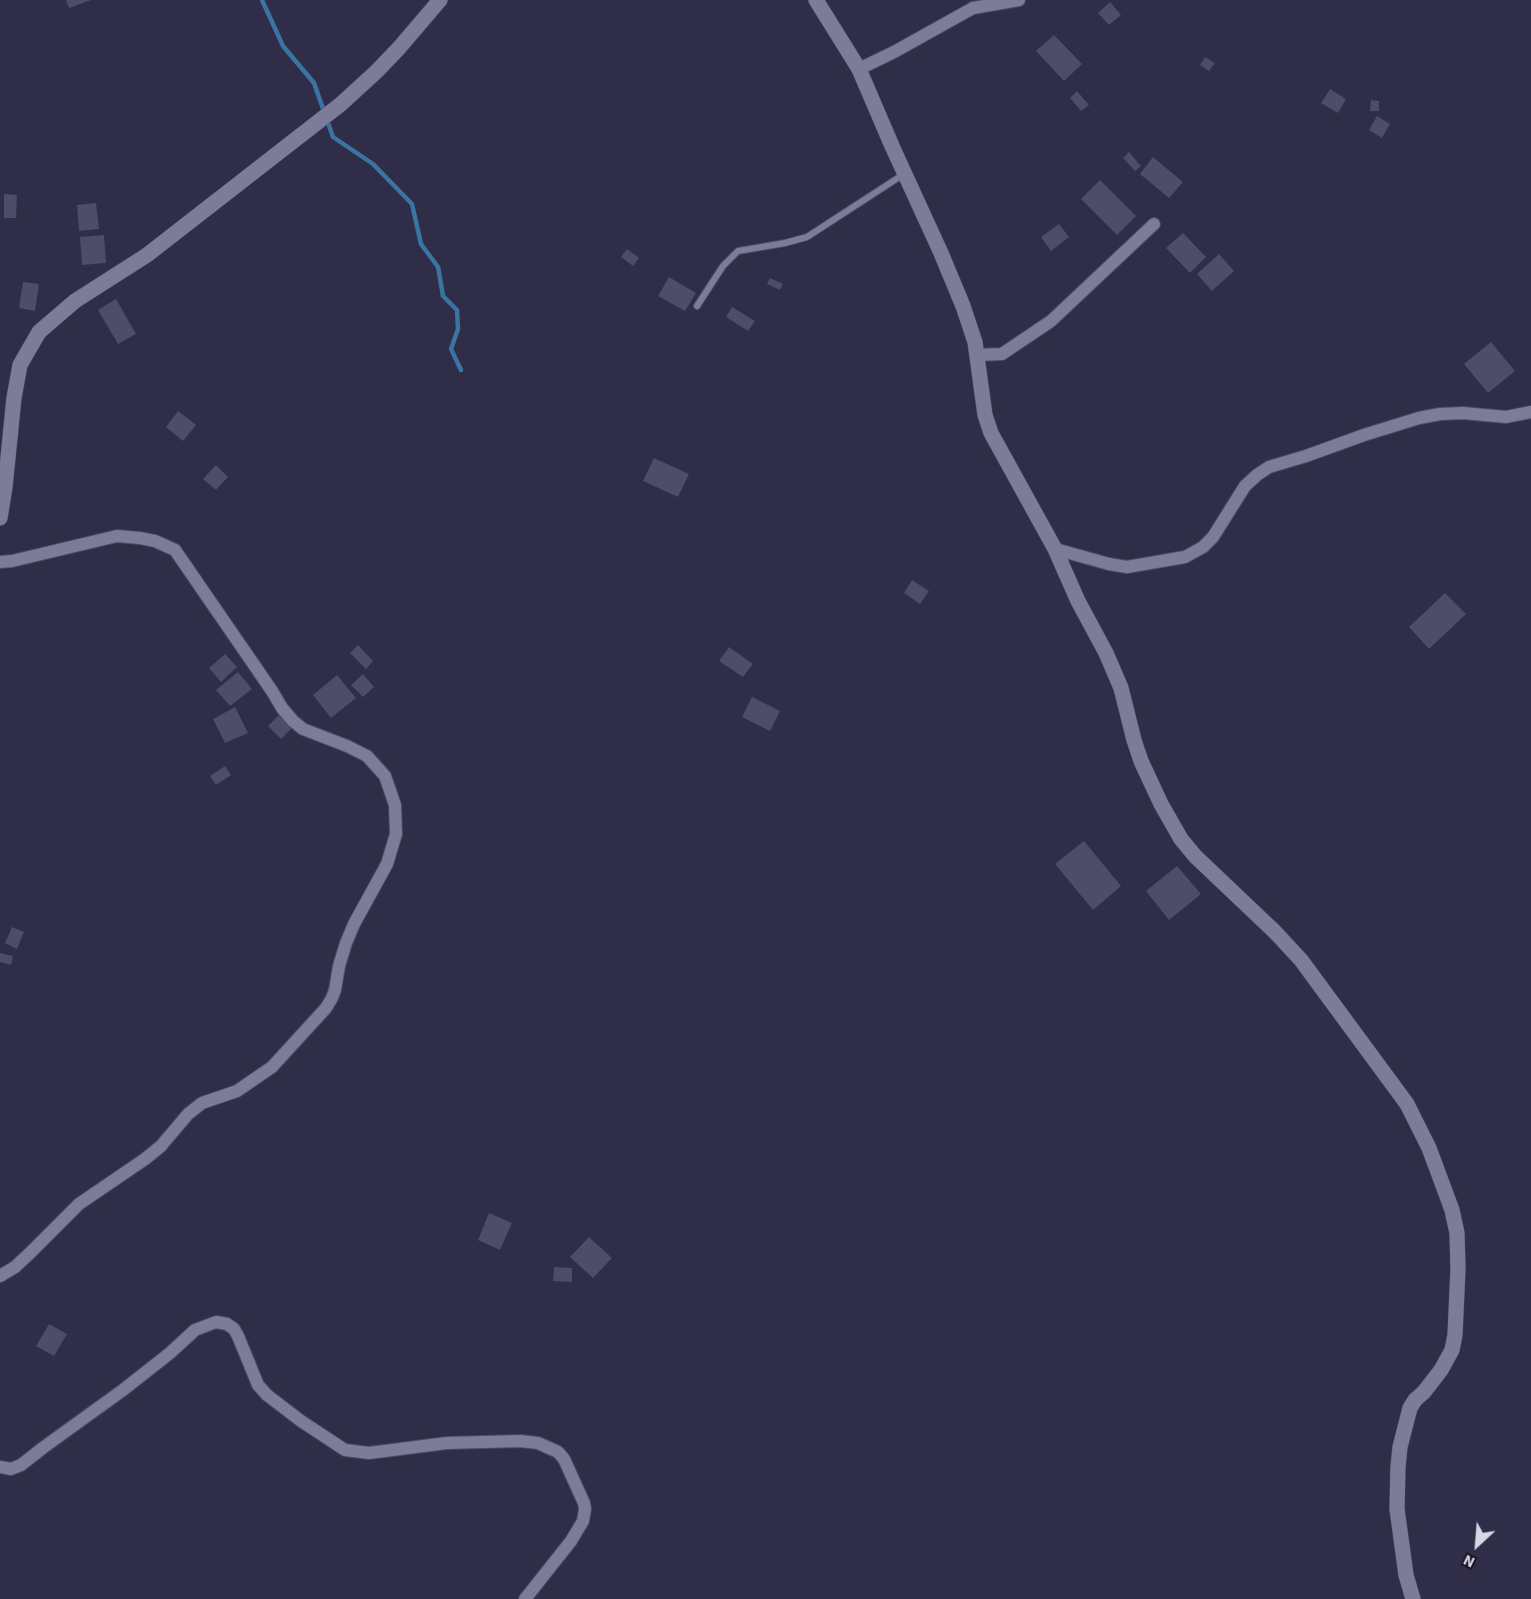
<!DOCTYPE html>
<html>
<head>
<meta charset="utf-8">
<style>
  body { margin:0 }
  #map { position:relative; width:1531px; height:1599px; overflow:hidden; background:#2f2d47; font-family:"Source Sans 3",sans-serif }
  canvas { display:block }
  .north { position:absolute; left:1447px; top:1515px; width:60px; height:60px; -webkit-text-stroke:4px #181723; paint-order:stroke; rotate:206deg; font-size:16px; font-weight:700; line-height:24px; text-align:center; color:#d6d6e7 }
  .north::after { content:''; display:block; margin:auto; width:21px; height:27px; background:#d6d6e7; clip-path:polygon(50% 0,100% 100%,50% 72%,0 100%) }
</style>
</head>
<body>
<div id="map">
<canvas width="1531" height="1599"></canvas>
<div class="north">N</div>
</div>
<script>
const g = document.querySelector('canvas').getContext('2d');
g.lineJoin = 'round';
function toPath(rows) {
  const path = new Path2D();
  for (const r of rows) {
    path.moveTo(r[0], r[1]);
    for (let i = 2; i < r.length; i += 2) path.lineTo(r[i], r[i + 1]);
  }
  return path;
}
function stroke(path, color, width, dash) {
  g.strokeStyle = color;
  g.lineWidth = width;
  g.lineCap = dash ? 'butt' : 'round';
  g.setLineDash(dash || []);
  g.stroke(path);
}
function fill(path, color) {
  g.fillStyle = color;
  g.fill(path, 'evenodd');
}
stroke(toPath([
  [262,0,283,46,314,83,333,137,373,164,412,204,421,244,438,267,443,296,457,310,458,329,451,349,461,370]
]), '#3b73a3', 4.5);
fill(toPath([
  [66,0,91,0,69,8],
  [1110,2,1121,15,1109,25,1098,13],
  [1054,35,1082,64,1064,81,1036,51],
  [1205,57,1215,63,1209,71,1200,65],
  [1330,89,1346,99,1338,113,1321,103],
  [1077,91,1089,105,1081,111,1070,98],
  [1371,100,1379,101,1379,111,1370,111],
  [1377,116,1390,124,1382,138,1369,130],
  [1129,152,1141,166,1135,171,1123,158],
  [1153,157,1183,182,1169,198,1140,174],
  [1100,180,1136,216,1117,235,1081,199],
  [4,194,17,195,16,218,4,218],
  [96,203,99,229,79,231,77,205],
  [1059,224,1069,237,1051,251,1041,237],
  [1183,233,1206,257,1190,273,1166,248],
  [104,235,106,263,82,265,80,237],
  [627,249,639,258,633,266,621,257],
  [1219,254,1234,271,1212,291,1197,274],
  [669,277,696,293,685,311,658,296],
  [770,278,783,284,780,290,767,284],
  [23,282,39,284,35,311,19,308],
  [116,299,136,334,118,344,98,310],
  [732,307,755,321,748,331,726,317],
  [1491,342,1515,371,1488,393,1464,364],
  [178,411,196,425,183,441,166,427],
  [654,458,689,474,678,497,643,481],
  [216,465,228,477,216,490,203,479],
  [912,580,929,591,920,604,904,593],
  [1445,593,1466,614,1429,649,1409,627],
  [358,645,373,661,366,669,350,653],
  [729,647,753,664,743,677,719,661],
  [225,654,237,667,221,682,209,668],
  [238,672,252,689,230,706,216,690],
  [363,674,374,687,363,697,351,685],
  [337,675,356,698,331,718,313,695],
  [752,697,780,711,770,731,742,717],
  [235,707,248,733,225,743,213,719],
  [280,714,293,727,281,739,268,726],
  [225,766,231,775,216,785,210,776],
  [1084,841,1121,886,1093,910,1055,864],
  [1177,866,1201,894,1169,920,1146,891],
  [12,927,24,932,17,949,5,943],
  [0,953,13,956,11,965,0,962],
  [489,1213,512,1223,500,1250,478,1240],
  [589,1237,612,1258,593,1278,570,1257],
  [554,1267,572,1268,572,1282,553,1281],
  [49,1324,67,1334,54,1356,36,1346]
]), '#4d4c69');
const service = toPath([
  [697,306,723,266,738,251,785,243,807,237,904,174]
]);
const minor = toPath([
  [859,69,894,52,973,8,1019,0],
  [976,355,1002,354,1051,321,1154,224],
  [1055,549,1109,564,1127,567,1185,557,1203,547,1213,537,1245,486,1257,475,1269,467,1306,456,1364,435,1419,418,1440,414,1463,413,1506,417,1531,412],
  [0,562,12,561,117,536,140,538,155,541,175,550,272,691,282,708,293,721,303,729,347,746,367,756,385,776,395,805,396,834,387,864,354,924,346,943,339,966,335,990,332,998,326,1008,272,1067,237,1091,202,1103,188,1114,161,1146,145,1159,79,1204,30,1253,15,1267,0,1276],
  [0,1467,11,1469,21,1465,44,1447,123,1390,170,1353,195,1330,216,1322,227,1324,234,1329,238,1336,258,1385,267,1395,301,1421,345,1450,369,1453,447,1443,520,1441,538,1443,558,1452,564,1459,584,1503,585,1509,583,1521,571,1541,525,1599]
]);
const tertiary = toPath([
  [816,0,859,69,892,146,941,253,963,306,975,342,985,415,991,433,1055,549,1078,601,1106,653,1121,688,1134,740,1141,761,1161,804,1181,839,1195,856,1275,932,1301,960,1407,1104,1429,1148,1442,1183,1452,1210,1457,1233,1458,1268,1455,1335,1452,1350,1441,1370,1424,1392,1415,1400,1410,1408,1400,1447,1398,1467,1397,1509,1406,1575,1413,1599],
  [0,518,5,487,14,398,20,365,39,332,75,301,147,255,341,104,377,71,399,48,440,0]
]);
stroke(service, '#4c4b61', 8);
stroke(minor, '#4c4b61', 14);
stroke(tertiary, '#4c4b61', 16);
stroke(service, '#7c7b9a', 6);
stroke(minor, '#7c7b9a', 12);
stroke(tertiary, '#7c7b9a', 15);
</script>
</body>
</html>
